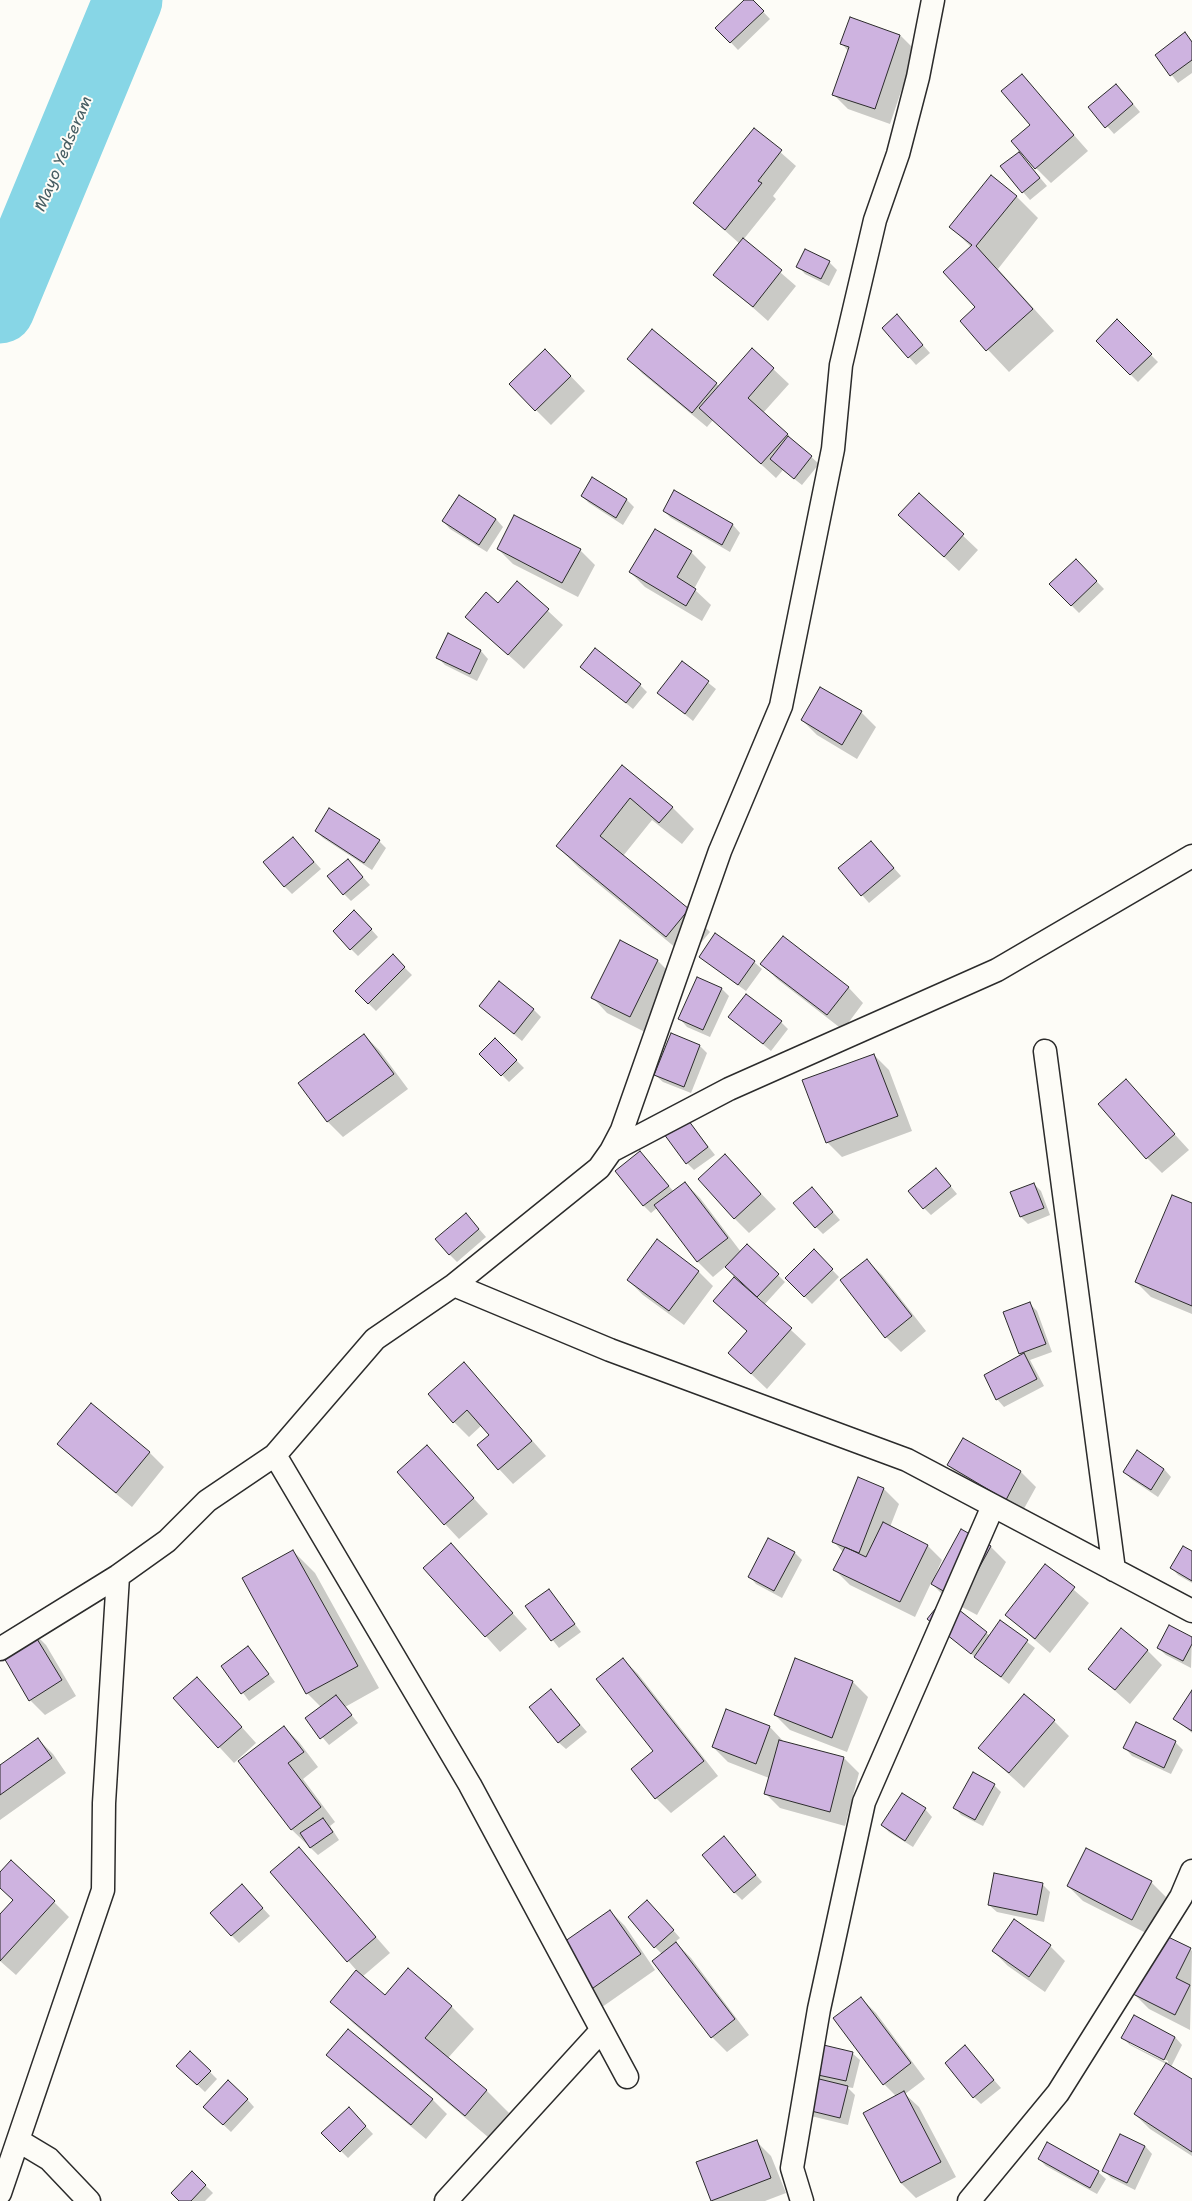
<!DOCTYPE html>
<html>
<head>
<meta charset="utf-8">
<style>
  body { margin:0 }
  canvas { display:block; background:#fdfcf7 }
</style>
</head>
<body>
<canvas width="1192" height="2201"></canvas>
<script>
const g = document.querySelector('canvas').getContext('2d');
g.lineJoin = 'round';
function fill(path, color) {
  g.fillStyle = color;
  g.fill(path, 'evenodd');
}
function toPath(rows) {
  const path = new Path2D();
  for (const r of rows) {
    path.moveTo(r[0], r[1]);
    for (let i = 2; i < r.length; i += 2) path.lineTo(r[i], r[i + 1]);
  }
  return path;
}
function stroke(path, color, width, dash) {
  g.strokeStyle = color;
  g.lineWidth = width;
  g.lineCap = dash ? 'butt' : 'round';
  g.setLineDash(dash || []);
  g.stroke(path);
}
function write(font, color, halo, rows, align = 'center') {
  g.font = font + ' "Shantell Sans",sans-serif';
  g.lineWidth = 4;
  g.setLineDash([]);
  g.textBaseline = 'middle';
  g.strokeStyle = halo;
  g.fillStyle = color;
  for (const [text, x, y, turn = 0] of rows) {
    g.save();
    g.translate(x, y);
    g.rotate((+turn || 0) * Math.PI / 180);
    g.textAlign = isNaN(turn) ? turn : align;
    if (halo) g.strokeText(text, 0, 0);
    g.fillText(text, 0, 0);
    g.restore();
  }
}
fill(toPath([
  [745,0,752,0,770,19,738,50,717,28],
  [1185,34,1192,41,1192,73,1178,83,1156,55],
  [900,35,915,50,890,124,848,109,833,94,848,51,842,44],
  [1021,75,1088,151,1051,183,1036,168,1031,125],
  [1123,92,1140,112,1114,134,1090,107],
  [754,129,796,166,773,196,776,199,743,240,796,286,768,321,715,274,740,244,694,203],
  [1019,153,1047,186,1030,200,1023,192],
  [1016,196,1038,218,998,269,1054,331,1009,372,961,321,976,307,971,247,951,227],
  [806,250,829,262,837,270,829,286,805,274,798,266],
  [897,316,930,353,916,365,883,328],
  [1117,321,1158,362,1138,382,1097,341],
  [652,330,719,386,752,349,789,384,763,413,819,464,802,485,783,470,776,478,713,420,707,427,643,374,628,359],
  [560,365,585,391,551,425,536,410],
  [675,491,733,525,740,533,730,552,671,518,664,511],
  [919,494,978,550,959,571,915,530],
  [582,496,627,500,634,507,623,525,589,503],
  [496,519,503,527,487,552,450,529,443,521],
  [655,530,691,552,706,567,694,589,711,605,702,621,645,587,630,572],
  [498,549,580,550,595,565,578,597,513,564],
  [1076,560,1104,589,1079,613,1050,584],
  [518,583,563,625,524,669,466,617,498,605],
  [448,635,481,651,488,659,477,681,445,665,437,657],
  [682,662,716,689,693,721,659,693],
  [581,666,640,685,647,692,633,709],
  [821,688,861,712,876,727,857,759,817,735,802,720],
  [623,766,672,807,694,829,682,844,652,820,623,856,688,910,710,932,688,958,579,868,557,846],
  [316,831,379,841,386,848,372,870,323,838],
  [293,838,321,869,292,894,284,886],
  [871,842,901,876,869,903,862,895],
  [348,860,370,885,351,901,344,894],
  [362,919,378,937,358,956,351,949],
  [783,937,849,988,863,1003,843,1030,777,979,762,964],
  [700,957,754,962,762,969,746,991],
  [657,960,672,975,645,1032,607,1013,593,998],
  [400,963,412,975,376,1011,356,991],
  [722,989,729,996,710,1037,687,1027,680,1019],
  [480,1006,533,1009,541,1017,522,1041],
  [730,1017,781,1022,788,1029,771,1051],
  [672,1034,700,1046,707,1053,691,1093,663,1082,655,1075],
  [364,1035,379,1050,408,1089,343,1137,328,1122,299,1083],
  [495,1039,524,1068,509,1082,481,1054],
  [874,1055,889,1070,912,1131,842,1157,827,1142],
  [1126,1081,1189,1150,1162,1173,1147,1158],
  [683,1114,715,1155,694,1170,687,1163],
  [640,1152,674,1192,685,1183,700,1198,741,1252,778,1275,785,1282,764,1305,806,1344,767,1389,729,1353,748,1332,715,1301,763,1302,726,1266,713,1277,698,1262,657,1208,651,1213,644,1206,616,1171],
  [725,1156,776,1209,749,1233,734,1218],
  [943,1177,957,1194,931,1215,924,1208],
  [1034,1184,1041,1191,1050,1215,1028,1224,1021,1217],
  [819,1196,840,1220,823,1234,816,1227],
  [1192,1204,1192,1314,1151,1297,1136,1282],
  [473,1222,486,1237,457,1262,449,1254],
  [814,1251,839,1277,812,1304,786,1278],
  [867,1260,882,1275,926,1331,901,1352,886,1337],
  [698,1271,713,1286,684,1325,643,1295,628,1280],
  [1029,1303,1037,1311,1052,1352,1030,1360,1044,1386,1004,1407,997,1399,1022,1356,1005,1313],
  [464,1364,546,1456,513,1484,499,1469,490,1435,482,1425,469,1437,454,1422],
  [963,1439,1021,1472,1036,1487,1021,1514,963,1480,948,1465],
  [59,1444,149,1452,164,1467,132,1507,74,1459],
  [427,1447,488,1514,459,1539,445,1524],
  [1137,1452,1164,1469,1171,1477,1158,1497,1131,1479,1124,1471],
  [858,1478,884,1489,899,1504,890,1527,927,1545,942,1560,934,1578,935,1579,962,1530,991,1547,1006,1562,977,1615,947,1599,931,1583,915,1617,850,1585,835,1570,843,1552,834,1542],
  [451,1545,527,1629,500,1652,425,1568],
  [293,1551,315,1573,379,1688,345,1707,358,1723,329,1745,306,1718,321,1707,307,1693,244,1579],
  [794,1552,802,1560,782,1598,756,1584,749,1576],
  [1192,1553,1192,1583,1178,1575,1171,1567],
  [1045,1565,1089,1603,1050,1653,1006,1615],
  [549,1590,581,1632,559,1648,526,1606],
  [944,1599,990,1636,1000,1621,1035,1648,1009,1684,936,1626],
  [31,1630,46,1645,76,1696,45,1715,30,1700],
  [1192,1638,1191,1668,1166,1655,1158,1648],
  [248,1647,275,1682,249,1701,223,1666],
  [1147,1650,1162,1665,1130,1704,1090,1669],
  [623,1659,638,1674,718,1776,671,1813,656,1798,654,1751],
  [853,1682,868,1697,847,1752,790,1730,775,1715],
  [551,1690,587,1732,566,1749,558,1742],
  [1192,1691,1192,1733,1174,1718],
  [212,1694,256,1743,234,1763,174,1698],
  [1054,1721,1069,1736,1024,1788,980,1748],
  [1136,1723,1175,1742,1183,1750,1171,1774,1132,1756,1125,1748],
  [769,1726,784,1742,844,1758,859,1773,845,1826,780,1808,765,1793,769,1778,728,1762,713,1747],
  [284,1727,299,1742,318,1767,303,1779,335,1822,330,1826,339,1840,318,1855,291,1829],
  [38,1739,53,1754,66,1773,0,1820,0,1766],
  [994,1785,1001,1792,983,1826,961,1815,954,1807],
  [925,1809,932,1817,913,1847,889,1832,882,1825],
  [731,1845,762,1882,742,1900,734,1892],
  [299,1849,390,1953,362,1977,386,1996,408,1970,452,2007,474,2029,448,2058,487,2091,509,2113,488,2137,353,2023,331,2001,357,1971,271,1872],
  [1086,1849,1151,1882,1166,1897,1148,1934,1083,1901,1068,1886],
  [0,1873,54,1902,69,1917,16,1975,0,1961,0,1915,14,1901,0,1887],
  [1042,1884,1050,1892,1044,1922,997,1912,989,1905],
  [249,1893,270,1916,239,1943,231,1935],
  [654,1908,680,1938,675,1942,691,1958,749,2035,727,2052,712,2037,662,1954,655,1947],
  [610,1911,625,1926,655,1970,595,2012,580,1997],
  [1014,1921,1050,1946,1065,1961,1045,1992,1008,1966,993,1951],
  [1190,1949,1192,1951,1190,2030,1149,2009,1134,1994],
  [861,1998,876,2013,925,2079,905,2094,919,2107,956,2177,916,2198,901,2183,896,2096,884,2084],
  [1175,2037,1182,2045,1171,2067,1192,2081,1192,2156,1150,2129,1135,2114,1166,2064,1130,2045,1123,2038],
  [1130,2041,1168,2061,1168,2063,1130,2044],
  [965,2047,1001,2088,981,2104,974,2097],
  [190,2052,217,2079,205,2092,185,2073],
  [852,2053,860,2060,853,2088,847,2087,855,2095,848,2125,811,2116,811,2078],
  [328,2055,432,2099,447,2114,426,2139,343,2070],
  [247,2099,254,2107,231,2132,212,2114],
  [356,2116,373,2134,348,2158,323,2133],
  [756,2141,771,2156,786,2193,765,2201,713,2201],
  [1145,2146,1152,2154,1135,2190,1111,2178,1103,2170],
  [1039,2159,1098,2172,1106,2179,1097,2194,1046,2166],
  [192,2172,213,2193,205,2201,180,2201]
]), '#0003');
stroke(toPath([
  [0,309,128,0]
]), '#87d6e6', 69);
const building = toPath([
  [744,0,753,0,764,11,730,43,715,28,744,0],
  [850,17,900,35,875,109,832,95,849,47,840,44,850,17],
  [1185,32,1192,42,1192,60,1170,76,1155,55,1185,32],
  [1022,74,1074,135,1035,169,1011,141,1030,125,1001,91,1022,74],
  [1116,84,1133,104,1105,128,1088,107,1116,84],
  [754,128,782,150,758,181,762,183,725,230,693,203,754,128],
  [1019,152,1040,178,1022,193,1000,166,1019,152],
  [991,175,1017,196,976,246,1033,309,986,351,960,321,975,307,943,272,972,245,949,227,991,175],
  [743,238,782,270,753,307,713,275,743,238],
  [805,249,830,261,821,279,796,267,805,249],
  [897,314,923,345,908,358,882,328,897,314],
  [1117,319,1152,354,1130,375,1096,341,1117,319],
  [652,329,717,383,692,413,627,359,652,329],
  [752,348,774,368,748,398,788,434,761,464,699,408,752,348],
  [545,349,571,376,535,411,509,384,545,349],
  [788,436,812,456,794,479,770,459,788,436],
  [592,477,627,499,616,518,581,496,592,477],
  [674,490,733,524,722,545,663,511,674,490],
  [919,493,964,534,944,557,898,515,919,493],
  [459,495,496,519,479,545,442,521,459,495],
  [514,515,581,549,562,583,497,549,514,515],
  [655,529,692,551,677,577,696,589,686,606,629,572,655,529],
  [1076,559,1097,581,1071,606,1049,584,1076,559],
  [517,581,549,609,508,655,465,617,486,592,498,603,517,581],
  [448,633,481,650,470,674,436,658,448,633],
  [595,648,641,684,626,703,580,667,595,648],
  [682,661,709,681,685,714,657,693,682,661],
  [820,687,862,711,842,745,801,720,820,687],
  [622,765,673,807,659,823,630,798,600,836,689,909,666,937,556,846,622,765],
  [329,808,380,840,364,863,315,831,329,808],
  [293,837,314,862,284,887,263,862,293,837],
  [871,841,894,868,861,896,838,868,871,841],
  [348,859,363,877,343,895,327,876,348,859],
  [354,910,372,929,350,950,333,931,354,910],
  [715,933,755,961,738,985,699,957,715,933],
  [783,936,849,987,827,1015,760,964,783,936],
  [620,940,658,960,630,1017,591,998,620,940],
  [393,954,405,967,368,1004,355,991,393,954],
  [697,977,722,988,703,1030,678,1019,697,977],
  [499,981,534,1009,514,1034,479,1006,499,981],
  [746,994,782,1021,763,1044,728,1017,746,994],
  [671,1033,700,1045,684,1087,654,1075,671,1033],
  [364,1034,394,1074,327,1122,298,1083,364,1034],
  [495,1038,517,1060,501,1076,479,1054,495,1038],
  [874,1054,898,1116,826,1143,802,1080,874,1054],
  [1126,1079,1175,1134,1146,1159,1098,1104,1126,1079],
  [683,1113,708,1147,686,1164,661,1130,683,1113],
  [640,1151,669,1186,643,1206,615,1171,640,1151],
  [725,1154,761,1194,734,1219,698,1179,725,1154],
  [936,1168,951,1186,923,1209,908,1191,936,1168],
  [685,1182,728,1238,697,1262,654,1205,685,1182],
  [1034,1183,1044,1208,1020,1217,1010,1192,1034,1183],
  [812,1187,833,1212,815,1228,793,1203,812,1187],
  [1172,1195,1192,1203,1192,1306,1135,1282,1172,1195],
  [466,1213,479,1229,449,1255,435,1239,466,1213],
  [657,1239,699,1271,669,1311,627,1280,657,1239],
  [747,1244,779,1274,757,1297,725,1267,747,1244],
  [814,1249,833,1269,804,1297,785,1278,814,1249],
  [867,1259,912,1316,885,1338,840,1280,867,1259],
  [734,1277,792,1328,751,1374,728,1353,747,1331,713,1301,734,1277],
  [1030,1302,1046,1344,1019,1354,1003,1312,1030,1302],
  [1024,1353,1037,1379,996,1400,984,1375,1024,1353],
  [464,1362,532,1441,498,1470,477,1445,489,1435,467,1410,453,1423,428,1394,464,1362],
  [91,1403,150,1452,116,1493,57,1444,91,1403],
  [963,1438,1021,1471,1006,1500,947,1465,963,1438],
  [427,1445,474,1498,444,1525,397,1472,427,1445],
  [1137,1450,1164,1469,1151,1490,1123,1472,1137,1450],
  [858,1477,884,1488,859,1553,832,1542,858,1477],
  [883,1522,928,1545,900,1602,833,1570,845,1547,866,1557,883,1522],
  [961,1529,991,1546,961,1601,931,1584,961,1529],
  [768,1538,795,1552,774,1591,748,1577,768,1538],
  [451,1543,513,1613,485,1637,423,1568,451,1543],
  [1183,1546,1192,1551,1192,1581,1170,1568,1183,1546],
  [293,1550,358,1666,306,1694,242,1578,293,1550],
  [1045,1564,1075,1587,1035,1639,1005,1615,1045,1564],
  [549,1589,575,1624,551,1641,525,1606,549,1589],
  [944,1598,987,1632,971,1654,927,1619,944,1598],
  [1000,1620,1028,1640,1001,1677,974,1657,1000,1620],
  [1169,1625,1192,1637,1192,1644,1183,1661,1157,1648,1169,1625],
  [1121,1628,1148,1650,1115,1690,1088,1669,1121,1628],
  [31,1629,62,1680,29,1701,0,1651,31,1629],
  [248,1646,269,1674,241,1694,221,1666,248,1646],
  [623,1658,704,1761,655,1799,631,1769,653,1751,596,1679,623,1658],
  [795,1658,853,1681,832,1738,774,1715,795,1658],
  [197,1677,242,1727,218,1748,173,1698,197,1677],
  [551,1689,580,1725,558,1743,529,1707,551,1689],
  [1192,1690,1192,1731,1173,1719,1192,1690],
  [1024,1694,1055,1720,1009,1773,978,1748,1024,1694],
  [336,1695,352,1715,320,1739,305,1718,336,1695],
  [726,1709,770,1726,756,1764,712,1747,726,1709],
  [1136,1722,1176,1741,1164,1768,1123,1748,1136,1722],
  [284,1726,304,1752,288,1763,321,1807,291,1830,238,1761,284,1726],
  [38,1738,52,1758,0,1795,0,1765,38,1738],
  [779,1740,844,1757,830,1812,764,1794,779,1740],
  [973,1772,995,1784,975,1820,953,1808,973,1772],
  [902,1793,926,1808,905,1841,881,1825,902,1793],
  [323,1818,333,1832,310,1848,300,1833,323,1818],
  [724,1836,756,1875,734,1893,702,1855,724,1836],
  [299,1847,376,1937,347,1962,270,1872,299,1847],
  [1086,1848,1152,1881,1132,1920,1067,1886,1086,1848],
  [11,1860,55,1901,0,1961,0,1914,13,1900,0,1888,0,1872,11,1860],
  [994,1873,1043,1883,1037,1915,988,1905,994,1873],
  [242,1884,263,1908,231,1936,210,1913,242,1884],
  [647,1900,674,1930,654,1948,628,1917,647,1900],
  [610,1910,641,1954,579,1998,548,1953,610,1910],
  [1014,1919,1051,1945,1029,1977,992,1951,1014,1919],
  [1162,1934,1191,1948,1176,1978,1190,1985,1175,2015,1133,1994,1162,1934],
  [676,1942,735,2019,711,2038,652,1961,676,1942],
  [408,1968,452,2006,425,2038,487,2090,465,2116,330,2002,356,1970,385,1995,408,1968],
  [861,1997,911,2063,883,2085,833,2018,861,1997],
  [1134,2015,1175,2037,1164,2060,1121,2038,1134,2015],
  [348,2029,433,2099,411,2125,326,2055,348,2029],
  [811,2042,853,2052,846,2081,804,2072,811,2042],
  [965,2045,994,2080,973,2098,945,2063,965,2045],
  [190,2051,211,2071,197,2085,176,2066,190,2051],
  [1166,2063,1192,2079,1192,2152,1134,2114,1166,2063],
  [811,2077,848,2086,840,2118,803,2109,811,2077],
  [228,2080,248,2099,223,2125,203,2107,228,2080],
  [904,2091,941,2162,901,2183,863,2113,904,2091],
  [349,2107,366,2126,340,2152,321,2133,349,2107],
  [1120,2134,1145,2146,1127,2183,1102,2171,1120,2134],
  [757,2140,771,2178,711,2201,696,2162,757,2140],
  [1047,2142,1099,2171,1090,2188,1038,2159,1047,2142],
  [192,2171,206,2185,191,2201,179,2201,171,2193,192,2171]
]);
fill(building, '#ceb3e0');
stroke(building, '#2b2b2b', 1);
const minor = toPath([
  [1045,1051,1114,1570],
  [611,1151,729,1089,997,970,1192,856],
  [454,1285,610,1350,907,1460,1192,1611],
  [275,1455,470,1785,627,2077],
  [0,1649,118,1576,167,1541,207,1501,275,1455,375,1339,454,1285,599,1168,611,1151,622,1130,720,851,781,706,833,449,841,365,875,220,898,154,918,77,933,0],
  [19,2141,49,2159,89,2201],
  [0,2193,103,1890,104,1803,118,1576],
  [446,2201,601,2031],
  [802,2201,792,2168,819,2009,864,1802,993,1506],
  [969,2201,1058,2093,1181,1897,1192,1871]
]);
stroke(minor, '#2b2b2b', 25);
stroke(minor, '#fdfcf7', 22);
write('italic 16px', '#475e63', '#fdfcf7', [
  ["Mayo Yedseram",64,154,-67]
]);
</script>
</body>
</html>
